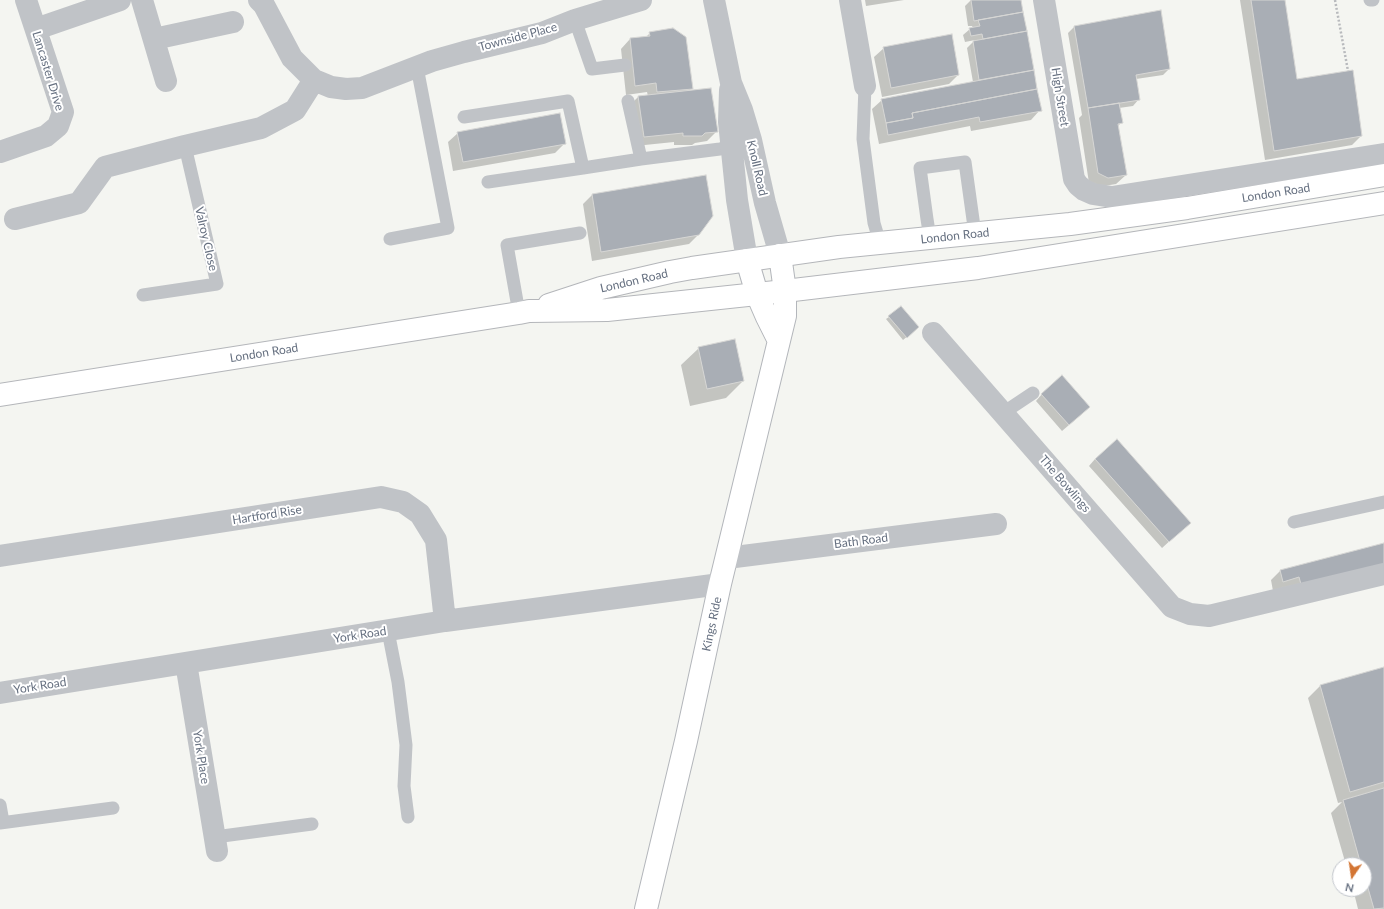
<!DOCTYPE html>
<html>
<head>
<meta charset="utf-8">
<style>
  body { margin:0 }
  #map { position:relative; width:1384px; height:909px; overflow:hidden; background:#f4f5f1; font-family:Lato,sans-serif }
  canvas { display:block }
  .north { position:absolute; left:1332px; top:857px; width:40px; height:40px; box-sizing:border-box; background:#fff; border:1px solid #c2c6cc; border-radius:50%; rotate:193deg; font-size:11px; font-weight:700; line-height:16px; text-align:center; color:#667080 }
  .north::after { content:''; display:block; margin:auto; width:14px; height:18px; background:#d37533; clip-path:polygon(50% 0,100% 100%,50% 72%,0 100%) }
</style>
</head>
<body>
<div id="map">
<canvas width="1384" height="909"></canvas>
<div class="north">N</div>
</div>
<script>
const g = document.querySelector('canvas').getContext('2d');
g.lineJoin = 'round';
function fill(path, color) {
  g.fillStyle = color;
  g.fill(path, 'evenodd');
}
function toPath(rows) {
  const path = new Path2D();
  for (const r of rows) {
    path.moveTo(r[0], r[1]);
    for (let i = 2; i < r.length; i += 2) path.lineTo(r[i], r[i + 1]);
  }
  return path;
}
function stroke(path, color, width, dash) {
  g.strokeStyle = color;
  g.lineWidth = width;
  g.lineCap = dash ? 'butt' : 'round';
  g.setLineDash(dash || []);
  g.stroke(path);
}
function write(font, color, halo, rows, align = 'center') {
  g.font = font + ' Lato,sans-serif';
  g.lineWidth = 4;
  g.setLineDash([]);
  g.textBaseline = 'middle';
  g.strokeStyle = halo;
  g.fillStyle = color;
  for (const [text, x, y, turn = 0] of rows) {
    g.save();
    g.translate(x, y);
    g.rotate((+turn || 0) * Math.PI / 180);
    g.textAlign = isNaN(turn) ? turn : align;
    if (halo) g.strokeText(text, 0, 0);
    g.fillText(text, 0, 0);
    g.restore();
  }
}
fill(toPath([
  [865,0,904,0,866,6],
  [971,0,1021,0,1040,110,1031,120,971,131,970,126,879,144,872,109,882,100,973,82,967,48,975,40,965,42,963,35,970,29,973,28,972,26,968,26,965,6],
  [1240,0,1284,0,1296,80,1361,136,1352,145,1265,160],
  [1160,11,1169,69,1163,75,1136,79,1139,99,1133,106,1119,108,1122,122,1118,126,1126,175,1116,184,1098,187,1089,183,1079,118,1082,115,1068,33,1074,27],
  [650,33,692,88,688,92,717,131,707,141,695,143,692,145,674,145,674,142,635,146,629,106,638,97,648,96,647,92,626,95,621,49,630,39,645,38],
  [884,48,958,75,949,84,882,97,874,57],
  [458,133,564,144,555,153,453,171,448,142],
  [705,176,699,234,689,244,592,261,583,204,592,195],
  [889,317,915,330,903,340,886,319],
  [699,348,743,381,726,398,690,406,681,365],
  [1042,394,1083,413,1062,431,1036,401],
  [1095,459,1183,529,1162,548,1089,466],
  [1384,544,1384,573,1273,591,1271,580,1280,571],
  [1384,668,1384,909,1358,909,1353,889,1364,889,1364,865,1346,865,1331,813,1342,802,1338,803,1308,698,1320,686]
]), '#0003');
const building = toPath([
  [971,0,1021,0,1023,12,974,21,971,0],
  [1251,0,1285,0,1297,79,1353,70,1362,136,1274,151,1251,0],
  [1161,10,1170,69,1136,75,1140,100,1088,108,1074,26,1161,10],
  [1023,12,1027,31,983,39,982,34,971,36,969,28,980,26,978,20,1023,12],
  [673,28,686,37,693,89,657,92,656,83,635,86,630,38,650,36,649,32,673,28],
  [1027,31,1034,70,979,80,973,41,1027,31],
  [952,34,959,75,891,88,883,47,952,34],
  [1034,70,1037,89,912,113,913,118,886,123,881,99,1034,70],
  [711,88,718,132,705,133,702,136,683,136,683,133,644,137,638,96,711,88],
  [1037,89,1042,111,980,122,979,117,888,135,886,123,913,118,912,113,1037,89],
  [1119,103,1123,123,1118,124,1127,175,1108,178,1098,173,1088,108,1119,103],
  [560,113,566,144,463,162,457,132,560,113],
  [706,175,713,216,699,235,601,252,592,194,706,175],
  [901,306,919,327,907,338,888,316,901,306],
  [735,339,744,381,707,389,698,347,735,339],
  [1062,375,1090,407,1069,425,1041,394,1062,375],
  [1117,439,1191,523,1169,542,1095,459,1117,439],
  [1384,543,1384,566,1302,588,1299,577,1283,582,1280,570,1384,543],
  [1384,667,1384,782,1350,792,1320,685,1384,667],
  [1384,788,1384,908,1374,909,1364,874,1364,865,1361,865,1343,800,1384,788]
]);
fill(building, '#a9aeb5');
stroke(building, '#d6d6d4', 1);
const secondary = toPath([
  [747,260,757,294,767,317,778,339],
  [646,909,686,741,720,584,785,316,785,291,780,255]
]);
const primary = toPath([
  [549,305,601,288,670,272,692,268,839,247,1070,224,1187,208,1384,175],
  [0,395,519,313,529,311,607,310,785,291,978,268,1384,203]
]);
stroke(secondary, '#b3b6bb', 24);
stroke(primary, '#b4b6ba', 24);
stroke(toPath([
  [1335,0,1348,71]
]), '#b8babd', 2.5, [2, 2]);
stroke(toPath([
  [1370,0,1373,0],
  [575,20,592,69,625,65],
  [865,86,863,139,874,223,880,243],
  [628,101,641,159],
  [464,117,568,101,583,168,488,182],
  [583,168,641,159,720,149,738,144],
  [930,238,927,219,920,168,965,162,975,234],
  [390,239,448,228,417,67],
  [143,295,217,284,185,146],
  [519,313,507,245,580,233],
  [1003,413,1033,393],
  [1294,522,1384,502],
  [388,631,398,682,406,745,404,786,408,817],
  [0,805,3,822],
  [0,823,113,808],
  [215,837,312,824]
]), '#c0c3c7', 13);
stroke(toPath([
  [142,0,166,81],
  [259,0,264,5,292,58,314,80,331,87,346,89,362,88,432,61,464,52,542,33,575,20,641,0],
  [714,0,731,83,742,110,751,140,765,203,780,255],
  [850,0,865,86],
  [1044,0,1074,179,1078,185,1084,190,1093,194,1112,197,1384,154],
  [36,29,120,0],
  [154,39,233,22],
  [730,90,729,122,737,200,747,260],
  [0,152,46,136,58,126,63,112,26,0],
  [15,219,79,203,105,167,185,146,261,128,295,110,314,80],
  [933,333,1172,607,1190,614,1209,616,1384,574],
  [0,556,381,497,403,502,420,514,436,540,445,621],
  [727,558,996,524],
  [186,663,217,851],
  [0,693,445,621,720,584]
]), '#c0c3c7', 22);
stroke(secondary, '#fff', 22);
stroke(primary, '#fff', 22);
write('12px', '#667080', '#fff', [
  ["Townside Place",518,37,-15],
  ["Lancaster Drive",48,71,73],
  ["High Street",1060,97,81],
  ["Knoll Road",757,168,77],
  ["London Road",1276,193,-9],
  ["London Road",955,236,-6],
  ["Valroy Close",206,239,77],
  ["London Road",634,281,-13],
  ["London Road",264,353,-9],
  ["The Bowlings",1065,484,49],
  ["Hartford Rise",267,515,-9],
  ["Bath Road",861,541,-7],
  ["Kings Ride",712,624,-78],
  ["York Road",360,635,-9],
  ["York Road",40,686,-9],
  ["York Place",201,757,81]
]);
</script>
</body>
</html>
